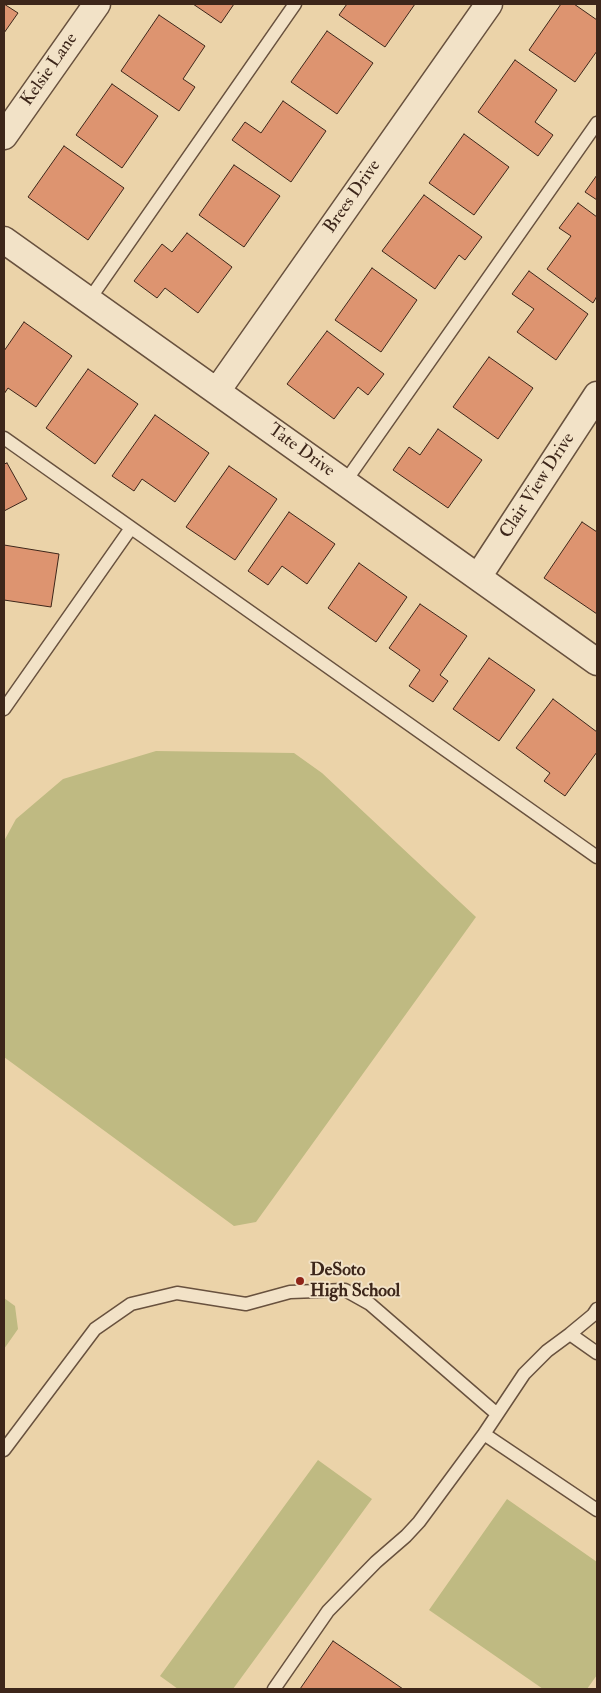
<!DOCTYPE html>
<html>
<head>
<meta charset="utf-8">
<style>
  body { margin:0 }
  #map { position:relative; width:601px; height:1693px; overflow:hidden; background:#ebd3a9; font-family:"IM FELL Double Pica",serif }
  canvas { display:block }
  .frame { position:absolute; inset:0; border:5px solid #3d261a; pointer-events:none }
</style>
</head>
<body>
<div id="map">
<canvas width="601" height="1693"></canvas>
<div class="frame"></div>
</div>
<script>
const g = document.querySelector('canvas').getContext('2d');
g.lineJoin = 'round';
function fill(path, color) {
  g.fillStyle = color;
  g.fill(path, 'evenodd');
}
function toPath(rows) {
  const path = new Path2D();
  for (const r of rows) {
    path.moveTo(r[0], r[1]);
    for (let i = 2; i < r.length; i += 2) path.lineTo(r[i], r[i + 1]);
  }
  return path;
}
function stroke(path, color, width, dash) {
  g.strokeStyle = color;
  g.lineWidth = width;
  g.lineCap = dash ? 'butt' : 'round';
  g.setLineDash(dash || []);
  g.stroke(path);
}
function write(font, color, halo, rows, align = 'center') {
  g.font = font + ' "IM FELL Double Pica",serif';
  g.lineWidth = 4;
  g.setLineDash([]);
  g.textBaseline = 'middle';
  g.strokeStyle = halo;
  g.fillStyle = color;
  for (const [text, x, y, turn = 0] of rows) {
    g.save();
    g.translate(x, y);
    g.rotate((+turn || 0) * Math.PI / 180);
    g.textAlign = isNaN(turn) ? turn : align;
    if (halo) g.strokeText(text, 0, 0);
    g.fillText(text, 0, 0);
    g.restore();
  }
}
fill(toPath([
  [156,751,294,753,322,773,476,917,256,1222,234,1226,4,1057,4,841,16,819,63,779],
  [4,1298,15,1306,18,1329,4,1349],
  [318,1460,372,1499,233,1689,178,1689,160,1676],
  [507,1499,597,1562,597,1675,587,1689,543,1689,429,1610]
]), '#bfba82');
const building = toPath([
  [4,4,18,13,4,33,4,4],
  [193,4,234,4,221,23,193,4],
  [347,4,415,4,385,47,339,15,347,4],
  [561,4,574,4,597,20,597,51,575,82,529,50,561,4],
  [159,15,205,46,183,79,195,87,179,111,121,71,159,15],
  [327,31,373,63,337,114,291,82,327,31],
  [515,60,557,90,535,122,553,135,538,156,478,112,515,60],
  [112,84,158,116,122,168,76,135,112,84],
  [283,101,326,131,291,182,232,140,245,122,261,133,283,101],
  [464,134,509,167,474,215,429,183,464,134],
  [64,146,124,188,88,240,28,197,64,146],
  [234,165,280,196,244,247,199,215,234,165],
  [597,175,597,200,585,192,597,175],
  [424,195,482,237,465,260,459,255,435,289,382,251,424,195],
  [578,203,597,217,597,296,593,303,547,269,571,236,559,228,578,203],
  [187,233,232,267,198,313,165,288,157,298,134,281,162,244,172,252,187,233],
  [372,268,417,300,381,352,335,320,372,268],
  [529,271,588,314,556,360,517,332,534,309,512,294,529,271],
  [24,322,72,356,36,407,8,388,4,394,4,351,24,322],
  [327,331,384,374,368,395,358,387,334,419,287,384,327,331],
  [489,357,533,388,498,439,453,407,489,357],
  [88,369,138,404,95,464,46,428,88,369],
  [155,415,209,453,175,502,142,479,134,491,112,476,155,415],
  [438,429,482,460,448,508,393,470,409,447,420,455,438,429],
  [7,463,27,499,4,511,4,464,7,463],
  [229,466,277,499,235,560,186,527,229,466],
  [289,512,335,544,307,584,282,566,268,585,248,571,289,512],
  [582,522,597,532,597,614,544,578,582,522],
  [4,545,59,554,51,607,4,600,4,545],
  [359,563,407,597,376,642,328,608,359,563],
  [420,604,467,636,440,675,448,681,433,702,409,686,420,670,389,648,420,604],
  [489,658,535,690,499,741,453,709,489,658],
  [553,699,597,732,597,752,565,796,544,781,550,773,516,748,553,699],
  [333,1641,403,1689,300,1689,333,1641]
]);
fill(building, '#dd9470');
stroke(building, '#3d261a', 1);
const lane = toPath([
  [89,300,295,4],
  [4,438,597,857],
  [345,482,597,123],
  [4,709,131,528],
  [570,1334,597,1353],
  [484,1434,597,1510],
  [4,1450,95,1329,131,1304,177,1293,246,1304,290,1292,345,1290,370,1304,497,1414],
  [274,1689,328,1611,376,1562,406,1536,419,1522,484,1434,524,1374,547,1351,570,1334,593,1315,597,1309]
]);
const street = toPath([
  [4,136,97,4],
  [4,240,597,662],
  [217,391,489,4],
  [478,577,597,395]
]);
stroke(lane, '#68513e', 15);
stroke(street, '#68513e', 29);
stroke(lane, '#f2e2c7', 12);
stroke(street, '#f2e2c7', 26);
for (const [x, y, r, color] of [
  [300,1281,5,"#8f2418"]
]) {
  const dot = new Path2D();
  dot.arc(x, y, r, 0, 2 * Math.PI);
  g.fillStyle = color;
  g.fill(dot);
  stroke(dot, '#f2e2c7', 2);
}
write('18px', '#3d261a', '#f2e2c7', [
  ["Kelsie Lane",50,70,-55],
  ["Brees Drive",353,197,-55],
  ["Tate Drive",301,451,36],
  ["Clair View Drive",538,486,-57]
]);
write('bold 18px', '#3d261a', '#f2e2c7', [
  ["DeSoto",310,1271],
  ["High School",310,1292]
], 'left');
</script>
</body>
</html>
